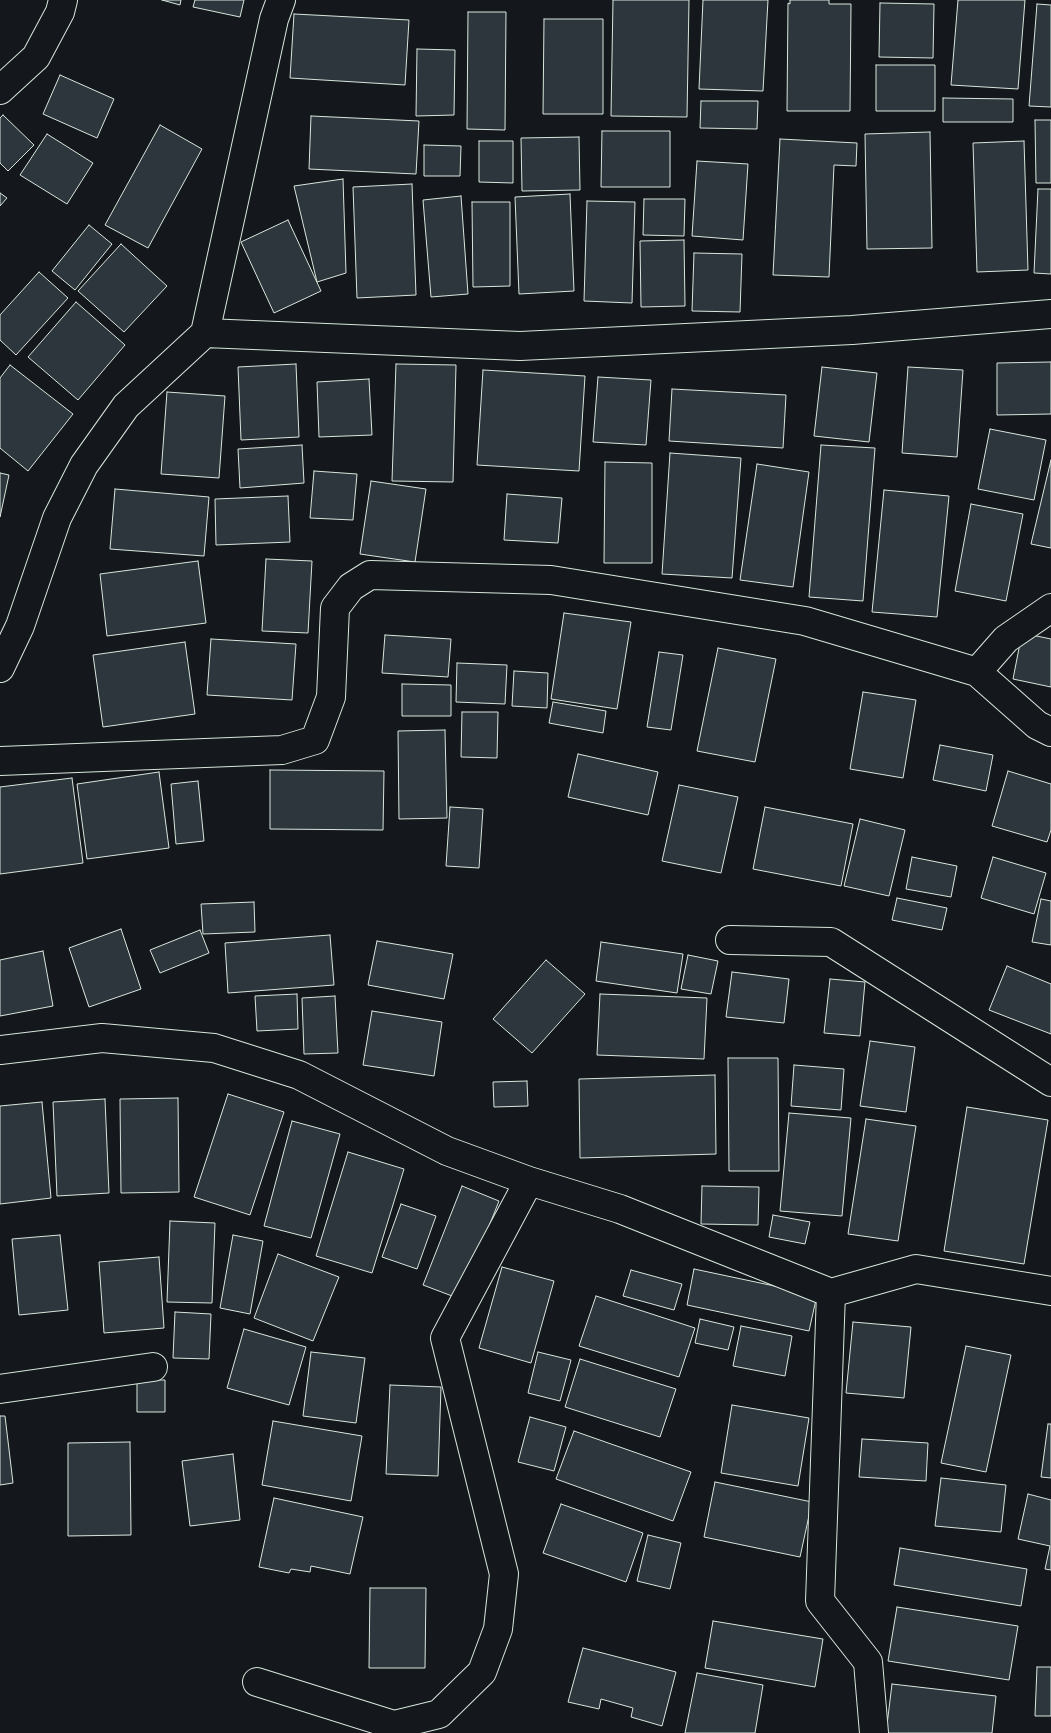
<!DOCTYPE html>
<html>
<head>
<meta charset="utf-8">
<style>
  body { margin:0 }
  canvas { display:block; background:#14181c }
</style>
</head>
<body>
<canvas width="1051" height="1733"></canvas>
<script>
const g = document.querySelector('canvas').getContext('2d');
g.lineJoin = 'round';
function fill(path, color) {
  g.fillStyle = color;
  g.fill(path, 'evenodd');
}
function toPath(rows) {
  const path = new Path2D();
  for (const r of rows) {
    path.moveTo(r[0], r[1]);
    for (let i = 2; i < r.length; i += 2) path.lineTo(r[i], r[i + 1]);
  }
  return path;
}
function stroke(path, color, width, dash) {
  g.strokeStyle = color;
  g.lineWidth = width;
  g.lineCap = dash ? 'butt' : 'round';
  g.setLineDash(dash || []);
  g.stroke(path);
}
const building = toPath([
  [162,0,181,0,180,5,162,0],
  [195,0,244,0,240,17,193,7,195,0],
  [613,0,689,0,687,117,611,116,613,0],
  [703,0,768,0,763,91,699,89,703,0],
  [790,0,829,0,829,4,851,4,850,111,787,111,788,3,790,4,790,0],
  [958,0,1025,0,1018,89,951,85,958,0],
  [880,3,934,4,933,58,879,57,880,3],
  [1037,4,1051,5,1051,107,1029,106,1037,4],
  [468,12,506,12,505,130,467,129,468,12],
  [294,14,409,20,405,85,290,78,294,14],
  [544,19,603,19,603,114,543,114,544,19],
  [417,49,455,50,454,115,416,116,417,49],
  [876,65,935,65,935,111,876,111,876,65],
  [60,75,114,99,97,138,43,114,60,75],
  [943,98,1013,99,1013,122,943,122,943,98],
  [701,101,758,101,757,129,700,128,701,101],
  [3,115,34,145,8,171,0,163,0,118,3,115],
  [311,116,419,121,416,174,309,169,311,116],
  [1035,120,1051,120,1051,183,1036,183,1035,120],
  [160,125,202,149,148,248,105,225,160,125],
  [602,131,670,131,670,187,601,187,602,131],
  [930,132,932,248,867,249,865,134,930,132],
  [47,134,93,163,67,204,20,175,47,134],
  [579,137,580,190,522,191,521,138,579,137],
  [780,139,857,143,856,166,834,165,829,277,773,275,780,139],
  [479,141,513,141,513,183,479,182,479,141],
  [1024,141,1028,270,977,272,973,143,1024,141],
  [424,145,461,146,460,176,424,176,424,145],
  [697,161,748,164,743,240,692,236,697,161],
  [343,179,346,273,317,282,294,186,343,179],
  [412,184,416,295,357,298,353,187,412,184],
  [1038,189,1051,189,1051,274,1034,273,1038,189],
  [0,193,7,198,0,206,0,193],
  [570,194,574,291,519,294,515,197,570,194],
  [461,196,468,294,431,297,423,200,461,196],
  [644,199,685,199,684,236,643,235,644,199],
  [587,201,635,202,632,303,584,301,587,201],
  [472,202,510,202,510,286,473,287,472,202],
  [288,220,321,291,274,313,241,242,288,220],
  [89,225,112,244,75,290,52,271,89,225],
  [684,240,685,306,641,307,640,241,684,240],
  [121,244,167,286,124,332,78,291,121,244],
  [694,253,742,254,740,312,692,311,694,253],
  [39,272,68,298,16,355,0,340,0,315,39,272],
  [76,302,125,345,78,400,28,357,76,302],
  [1051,362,1051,414,997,415,997,363,1051,362],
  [296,364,299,437,241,440,238,367,296,364],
  [396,364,456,365,453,482,392,481,396,364],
  [10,365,73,414,28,471,0,448,0,378,10,365],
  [822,367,877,373,869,442,814,436,822,367],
  [908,367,963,370,957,457,902,453,908,367],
  [483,370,585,376,579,471,477,465,483,370],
  [598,377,651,380,646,445,593,442,598,377],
  [369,379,372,435,319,437,317,382,369,379],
  [672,389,786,395,783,448,669,441,672,389],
  [167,392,225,396,219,478,161,474,167,392],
  [990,429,1046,440,1034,500,978,489,990,429],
  [302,445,304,483,240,488,238,449,302,445],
  [821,445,875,448,863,601,809,597,821,445],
  [670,453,741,458,732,578,662,574,670,453],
  [1051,460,1051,548,1031,544,1051,460],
  [605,462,652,463,652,563,604,563,605,462],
  [757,464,809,472,793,587,740,580,757,464],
  [314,471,357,474,353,520,310,518,314,471],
  [0,473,9,475,0,517,0,473],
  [371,481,426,489,415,562,360,554,371,481],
  [115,489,209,497,204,556,110,549,115,489],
  [884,490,949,496,937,617,872,612,884,490],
  [507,494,562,498,558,543,504,540,507,494],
  [288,496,290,542,216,545,215,499,288,496],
  [971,504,1023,514,1006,601,955,591,971,504],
  [266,559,312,561,308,633,262,631,266,559],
  [198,561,206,623,107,636,100,574,198,561],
  [564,613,631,622,617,709,551,699,564,613],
  [1022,633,1051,639,1051,687,1013,679,1022,633],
  [385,635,451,639,448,677,382,673,385,635],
  [211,639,296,644,292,700,207,695,211,639],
  [185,642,195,714,103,727,93,655,185,642],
  [718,648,776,659,755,762,697,751,718,648],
  [659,652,683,655,671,730,647,727,659,652],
  [457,663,507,665,505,704,456,702,457,663],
  [514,671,548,673,547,708,512,706,514,671],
  [402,684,451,685,451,716,402,716,402,684],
  [863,692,916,700,903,778,850,769,863,692],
  [553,702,606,711,603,733,549,723,553,702],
  [462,712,498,712,497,758,461,757,462,712],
  [445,730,447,818,399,819,398,731,445,730],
  [940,745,993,755,986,791,933,780,940,745],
  [578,754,658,772,648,815,568,797,578,754],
  [270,770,384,771,383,830,270,829,270,770],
  [1008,771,1051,784,1051,830,1047,842,992,826,1008,771],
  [159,772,169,848,87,859,77,784,159,772],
  [72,778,83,863,0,874,0,787,72,778],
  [198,781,204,841,176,844,171,784,198,781],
  [679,785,738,797,721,873,662,861,679,785],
  [450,807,483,809,479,868,446,866,450,807],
  [765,807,853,824,841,886,753,869,765,807],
  [860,819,905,830,889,896,844,886,860,819],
  [912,857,957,866,951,897,906,889,912,857],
  [993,857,1046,873,1034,914,981,898,993,857],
  [897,898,947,908,942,930,892,920,897,898],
  [1041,899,1051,901,1051,945,1032,942,1041,899],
  [254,902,255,932,203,934,201,904,254,902],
  [121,929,141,989,89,1007,69,948,121,929],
  [200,930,209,953,160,973,150,950,200,930],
  [330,935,334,985,228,993,225,943,330,935],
  [377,941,453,954,444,999,368,985,377,941],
  [601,942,683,954,677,993,596,981,601,942],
  [43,951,53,1006,0,1016,0,960,43,951],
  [688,955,718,961,711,994,681,989,688,955],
  [546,960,585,994,532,1053,493,1019,546,960],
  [1007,966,1051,984,1051,1034,989,1010,1007,966],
  [732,972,789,979,784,1023,726,1017,732,972],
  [830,979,865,982,860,1036,824,1033,830,979],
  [297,994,298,1029,257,1031,255,996,297,994],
  [600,994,707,998,704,1059,597,1055,600,994],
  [335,996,338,1053,304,1054,302,998,335,996],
  [372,1011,442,1022,434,1076,363,1065,372,1011],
  [870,1041,915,1047,906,1112,860,1106,870,1041],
  [728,1058,778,1058,779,1171,729,1171,728,1058],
  [794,1065,844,1069,841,1110,791,1106,794,1065],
  [715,1075,716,1154,580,1158,579,1079,715,1075],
  [527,1081,528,1106,494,1107,493,1082,527,1081],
  [228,1094,284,1112,250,1215,194,1197,228,1094],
  [178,1098,179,1192,121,1193,120,1099,178,1098],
  [105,1099,109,1193,57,1196,53,1102,105,1099],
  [42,1102,51,1198,0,1204,0,1106,42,1102],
  [967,1107,1048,1120,1024,1264,944,1251,967,1107],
  [789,1113,851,1118,842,1216,780,1211,789,1113],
  [866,1119,916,1126,898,1241,848,1234,866,1119],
  [292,1121,340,1134,311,1238,264,1226,292,1121],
  [348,1152,404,1169,372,1273,316,1256,348,1152],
  [462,1186,499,1201,460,1299,423,1285,462,1186],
  [702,1186,759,1187,758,1225,701,1224,702,1186],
  [401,1204,436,1216,417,1269,382,1257,401,1204],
  [773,1215,810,1222,805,1244,769,1237,773,1215],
  [170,1221,215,1223,212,1303,167,1302,170,1221],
  [60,1235,68,1310,19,1315,12,1239,60,1235],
  [233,1235,263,1241,250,1314,220,1308,233,1235],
  [278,1254,339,1277,313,1341,254,1318,278,1254],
  [159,1257,164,1328,104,1333,99,1262,159,1257],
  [502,1267,554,1281,531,1363,479,1348,502,1267],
  [694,1269,817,1295,809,1331,687,1305,694,1269],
  [631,1270,682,1284,674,1310,623,1296,631,1270],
  [596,1296,695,1328,679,1377,579,1346,596,1296],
  [175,1312,211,1314,209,1359,173,1358,175,1312],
  [700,1319,734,1327,728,1350,695,1343,700,1319],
  [853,1322,911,1327,904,1398,846,1393,853,1322],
  [741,1326,792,1336,785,1376,733,1366,741,1326],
  [244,1329,306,1347,289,1405,227,1388,244,1329],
  [966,1346,1011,1355,986,1472,941,1463,966,1346],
  [311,1352,365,1358,356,1423,303,1416,311,1352],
  [538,1352,571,1360,560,1401,528,1393,538,1352],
  [580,1359,676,1389,660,1437,565,1407,580,1359],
  [137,1380,165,1380,165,1412,137,1412,137,1380],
  [390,1385,441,1387,438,1476,386,1474,390,1385],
  [732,1405,809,1418,798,1486,721,1473,732,1405],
  [0,1416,5,1416,13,1483,0,1485,0,1416],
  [530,1417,566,1427,554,1471,518,1462,530,1417],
  [273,1421,362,1436,351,1501,262,1485,273,1421],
  [1048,1424,1051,1424,1051,1478,1041,1477,1048,1424],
  [574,1431,691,1472,673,1521,556,1479,574,1431],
  [862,1439,928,1443,926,1481,859,1477,862,1439],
  [130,1442,131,1535,68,1536,68,1443,130,1442],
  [233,1454,240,1520,190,1526,182,1461,233,1454],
  [941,1478,1006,1485,1001,1532,935,1526,941,1478],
  [715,1482,812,1502,800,1557,704,1537,715,1482],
  [1028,1494,1051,1500,1051,1570,1045,1569,1050,1546,1018,1539,1028,1494],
  [274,1498,363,1517,350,1574,311,1566,310,1572,291,1569,289,1573,259,1567,274,1498],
  [561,1504,643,1533,626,1582,543,1553,561,1504],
  [648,1535,681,1543,670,1589,637,1581,648,1535],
  [900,1548,1027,1569,1021,1606,894,1585,900,1548],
  [370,1588,426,1588,425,1668,369,1668,370,1588],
  [897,1607,1018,1626,1009,1680,888,1661,897,1607],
  [713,1621,823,1639,815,1687,705,1668,713,1621],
  [583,1648,676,1672,662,1726,631,1717,633,1708,601,1699,599,1709,568,1702,583,1648],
  [1037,1667,1051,1667,1051,1716,1035,1716,1037,1667],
  [697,1673,763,1685,755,1733,685,1733,697,1673],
  [892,1684,996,1696,992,1733,886,1733,892,1684]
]);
fill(building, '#2c363c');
stroke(building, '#d8e6dc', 1);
const street = toPath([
  [0,90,36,57,60,12,63,0],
  [205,333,520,346,852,330,1051,314],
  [0,668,20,626,57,518,84,465,126,406,205,333,274,19,281,0],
  [977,672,1006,639,1051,608],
  [0,761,282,750,315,740,331,697,335,608,351,587,370,575,551,580,805,621,977,672,1037,725,1051,732],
  [730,940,831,942,1051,1082],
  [0,1050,102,1038,214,1048,299,1075,447,1151,529,1181,620,1209,831,1293,916,1269,1051,1291],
  [831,1293,820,1601,868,1662,874,1733],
  [0,1389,153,1367],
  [257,1682,394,1725,439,1714,482,1672,498,1629,504,1574,445,1338,529,1181]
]);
stroke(street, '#d8e6dc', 30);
stroke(street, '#14181c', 28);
</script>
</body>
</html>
